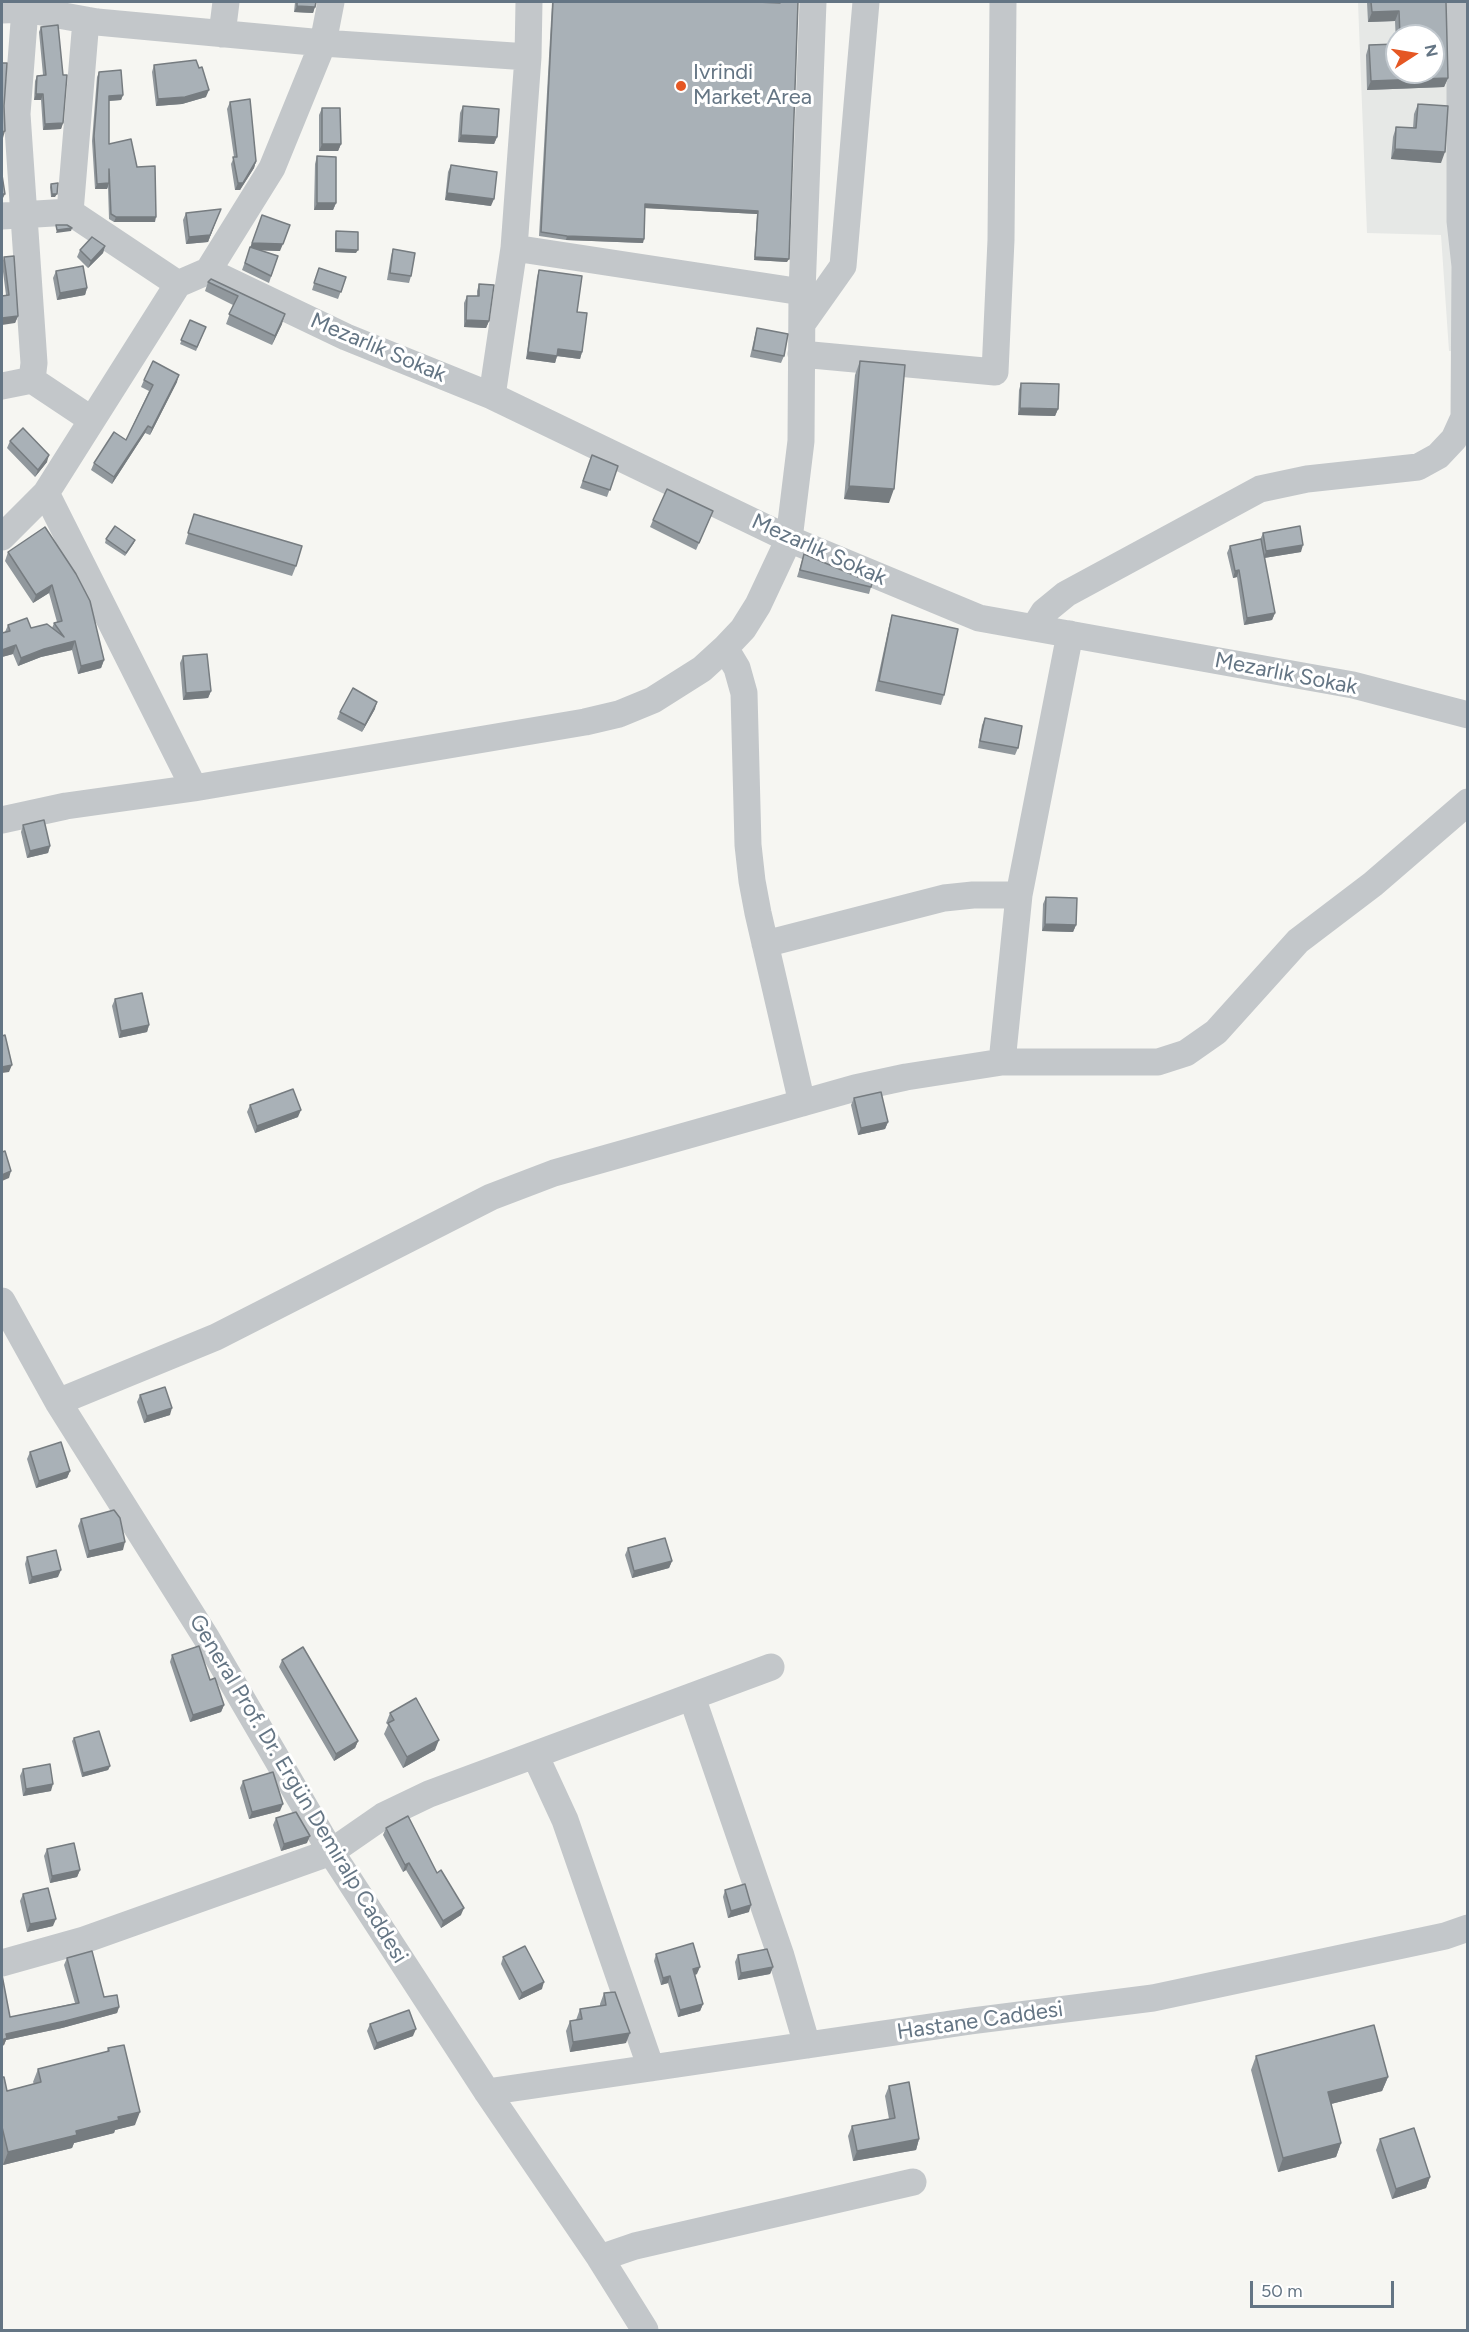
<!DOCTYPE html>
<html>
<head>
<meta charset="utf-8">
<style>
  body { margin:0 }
  #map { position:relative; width:1469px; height:2332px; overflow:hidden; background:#f6f6f2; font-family:Figtree,sans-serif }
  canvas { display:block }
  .frame { position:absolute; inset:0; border:3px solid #647584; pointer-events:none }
  .north { position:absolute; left:1385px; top:24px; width:60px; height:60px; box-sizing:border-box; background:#fff; border:2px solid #c1c8ce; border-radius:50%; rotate:78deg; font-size:16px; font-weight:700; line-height:24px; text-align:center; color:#647584 }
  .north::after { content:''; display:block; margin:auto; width:21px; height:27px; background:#e55723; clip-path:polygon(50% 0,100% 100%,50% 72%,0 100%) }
  .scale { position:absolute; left:1250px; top:2281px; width:144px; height:27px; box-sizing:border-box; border:3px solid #647584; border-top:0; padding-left:8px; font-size:18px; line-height:21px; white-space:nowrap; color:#647584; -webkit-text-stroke:4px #fff; paint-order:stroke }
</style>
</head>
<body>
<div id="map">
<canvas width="1469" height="2332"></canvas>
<div class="frame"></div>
<div class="north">N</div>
<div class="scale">50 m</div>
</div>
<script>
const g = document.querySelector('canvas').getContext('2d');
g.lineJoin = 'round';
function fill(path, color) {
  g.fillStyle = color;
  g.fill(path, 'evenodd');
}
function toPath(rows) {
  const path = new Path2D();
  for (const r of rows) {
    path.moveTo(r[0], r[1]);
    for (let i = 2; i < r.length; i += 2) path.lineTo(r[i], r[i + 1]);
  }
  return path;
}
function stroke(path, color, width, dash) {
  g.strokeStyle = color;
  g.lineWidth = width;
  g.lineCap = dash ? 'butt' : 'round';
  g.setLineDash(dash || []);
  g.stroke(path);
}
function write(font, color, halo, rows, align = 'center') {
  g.font = font + ' Figtree,sans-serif';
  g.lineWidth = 6;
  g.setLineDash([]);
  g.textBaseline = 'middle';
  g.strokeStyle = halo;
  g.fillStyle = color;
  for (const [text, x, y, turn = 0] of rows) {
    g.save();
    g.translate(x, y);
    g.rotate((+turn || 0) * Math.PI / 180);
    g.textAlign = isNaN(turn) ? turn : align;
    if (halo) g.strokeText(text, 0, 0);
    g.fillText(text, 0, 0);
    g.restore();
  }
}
fill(toPath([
  [1358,2,1467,2,1467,351,1449,351,1441,235,1367,233],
  [1397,36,1433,36,1433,72,1397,72]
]), '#e6e8e6');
stroke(toPath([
  [2,10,25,9,97,22,323,43,528,57],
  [222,34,226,2],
  [70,212,86,20],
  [2,216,70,212,178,284],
  [514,248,802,292],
  [208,271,346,337,492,396,789,539,979,618,1353,685,1468,715],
  [802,324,843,266,866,2],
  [801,354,995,372,1001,240,1003,2],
  [32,380,92,420],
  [2,386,32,380,34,363,17,114,25,9,23,2],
  [492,396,514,248,528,57,529,2],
  [46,493,194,788],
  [2,537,46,493,178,284,208,271,272,168,323,43,331,2],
  [1034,628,1044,612,1066,594,1260,489,1307,479,1418,467,1438,456,1454,439,1464,417,1465,266,1460,221,1460,2],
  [725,648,737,668,744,693,748,845,752,881,758,913,802,1103],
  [2,820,66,806,194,788,585,722,619,714,653,700,702,669,725,648,743,629,758,605,789,539,801,441,802,292,813,2],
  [765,944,944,898,973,895,1019,895],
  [1002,1062,1019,895,1070,634],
  [2,1301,58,1402,207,1639,331,1852,487,2092,600,2258,645,2330],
  [58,1402,216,1337,491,1197,554,1173,855,1088,906,1077,1002,1062,1158,1062,1186,1053,1216,1032,1298,941,1373,884,1468,802],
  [692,1697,781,1956,807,2045],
  [535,1755,565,1820,651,2068],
  [2,1963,84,1940,331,1852,383,1816,429,1794,771,1667],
  [487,2092,971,2021,1153,1998,1445,1936,1468,1928],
  [600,2258,635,2246,913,2182]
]), '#c3c7ca', 27);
fill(toPath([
  [295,2,316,2,313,13,294,12],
  [552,2,757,2,778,3,778,2,798,2,787,262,754,260,757,214,645,208,643,243,566,240,539,236],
  [1367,2,1446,2,1448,78,1444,87,1367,90,1366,55,1369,45,1396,44,1395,21,1368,22],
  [1397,36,1433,36,1397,72],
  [41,27,63,123,61,129,43,130,41,100,34,100,35,81,37,76,43,75,39,32],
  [154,65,206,97,182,104,156,106,152,72],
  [99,72,123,95,121,100,109,101,109,144,137,167,155,222,114,222,109,219,108,187,107,189,95,189,92,141,97,77],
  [230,102,256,161,254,168,240,190,235,190,231,164,234,157,227,109],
  [1418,104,1441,163,1391,159,1393,137,1396,127,1413,128,1414,114],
  [463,106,497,137,494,144,458,142,460,113],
  [322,108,341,144,338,151,319,151,319,115],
  [317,156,336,203,333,210,314,210,315,164],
  [451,165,491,206,445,200,448,172],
  [51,184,55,197,51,197,50,187],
  [186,213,218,216,208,242,186,244,183,220],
  [262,215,280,251,259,250,278,256,269,283,242,270],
  [336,231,356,253,335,252,335,234],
  [105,246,103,253,88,268,77,257,80,250],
  [393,249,411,276,409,283,387,280,391,256],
  [4,257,18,316,15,323,6,295,2,264],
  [319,268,346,277,338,299,312,290],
  [539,270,577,312,582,352,580,359,557,356,555,363,526,359,537,277],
  [56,271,87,288,85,295,57,300,53,278],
  [211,279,282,324,272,345,226,324,233,305,205,291,208,282],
  [479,284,489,321,486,328,464,327,464,303,467,296,477,296,477,291],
  [190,320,206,327,196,351,180,344],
  [757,328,784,356,781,363,750,357,755,335],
  [860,361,889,503,844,499,855,375],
  [144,380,177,382,150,435,145,433,112,484,91,470,94,463,126,440,149,391,141,387],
  [1021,383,1058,409,1055,416,1018,415,1019,390],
  [10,441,47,462,35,477,7,448],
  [592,455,618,466,607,497,580,488],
  [194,514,296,566,292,576,185,544],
  [710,518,696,550,650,527,653,520],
  [45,527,104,660,101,668,78,674,72,650,41,657,18,666,13,654,2,657,2,633,5,632,8,625,31,628,52,628,54,623,57,622,49,593,33,603,5,561,8,552],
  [1263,533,1301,552,1264,558,1275,613,1272,620,1244,625,1237,577,1233,578,1227,553,1230,546,1260,540],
  [106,539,134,543,125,556,105,543],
  [804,554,871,587,869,594,797,577],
  [892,615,944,695,941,705,875,691,889,626],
  [183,656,211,691,208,698,183,700,180,663],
  [375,709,362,732,337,719,340,712],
  [985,718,1018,748,1015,755,978,748,982,725],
  [23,825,50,846,48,853,27,858,21,832],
  [1046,897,1076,925,1073,932,1042,931,1043,904],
  [115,999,149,1025,147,1032,119,1038,112,1006],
  [854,1098,888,1122,885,1129,858,1135,851,1105],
  [250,1105,298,1117,255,1133,247,1112],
  [140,1395,170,1415,144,1423,137,1402],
  [30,1452,70,1471,67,1478,36,1488,27,1459],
  [81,1519,123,1550,87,1558,78,1526],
  [628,1548,672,1561,669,1568,632,1578,625,1555],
  [27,1557,58,1577,29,1584,25,1564],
  [172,1655,210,1680,224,1705,221,1712,190,1722,170,1662],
  [282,1660,358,1741,355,1748,334,1761,279,1667],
  [390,1713,435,1750,403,1768,384,1734,388,1725,386,1723],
  [74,1738,110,1766,108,1770,82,1777,72,1741],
  [23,1769,51,1791,23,1796,20,1776],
  [243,1781,280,1811,249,1819,240,1788],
  [276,1818,307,1843,281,1851,273,1825],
  [386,1828,461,1915,441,1928,406,1870,403,1872,383,1835],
  [47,1849,80,1870,77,1877,50,1883,44,1856],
  [725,1890,749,1912,728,1918,723,1897],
  [23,1894,53,1926,27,1932,20,1901],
  [656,1954,697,1974,695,1975,703,2004,700,2011,678,2017,668,1983,661,1985,654,1961],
  [738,1955,773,1967,770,1974,738,1980,735,1962],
  [503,1957,542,1989,519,2000,501,1964],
  [67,1958,104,1997,119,2007,117,2013,62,2028,6,2040,4,2045,2,2046,2,1975,10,2017,75,2003,64,1965],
  [604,1993,626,2043,570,2052,566,2031,570,2021,576,2020,580,2009,600,2006,600,2004],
  [370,2024,413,2036,374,2050,367,2031],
  [108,2048,135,2125,115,2130,114,2133,74,2143,72,2148,3,2165,2,2158,2,2077,7,2091,34,2084,33,2082,38,2069,107,2052],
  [1256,2056,1388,2077,1382,2091,1331,2104,1341,2143,1336,2157,1278,2172,1251,2070],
  [889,2086,919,2139,916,2150,853,2161,848,2136,852,2126,889,2119,885,2096],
  [1380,2139,1430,2177,1426,2188,1392,2199,1376,2150]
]), '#91989d');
fill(toPath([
  [297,6,315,7,313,13,294,12],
  [1399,11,1395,21,1368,22,1372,12],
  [1448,78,1444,87,1367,90,1371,81],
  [209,90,206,97,182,104,156,106,158,99],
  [36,94,43,94,41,100,34,100],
  [123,95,121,100,107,101,109,96],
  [63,123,61,129,43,130,45,124],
  [5,131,3,138,2,138,2,132],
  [461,135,497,137,494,144,458,142],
  [322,144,341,144,338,151,319,151],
  [1395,149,1445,152,1441,163,1391,159],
  [256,161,254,168,240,190,235,190,238,183],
  [109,183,107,189,95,189,97,184],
  [447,193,494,199,491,206,445,200],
  [2,194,5,194,2,200],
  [52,194,57,194,55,197,51,197],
  [317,203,336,203,333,210,314,210],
  [645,204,758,211,757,214,644,208],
  [218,216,208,242,186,244,189,237],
  [116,217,156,217,155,222,114,222],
  [72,228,71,231,56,233,57,230],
  [567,236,644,239,643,243,566,240],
  [252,243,283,244,280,251,249,250],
  [105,246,103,253,88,268,91,261],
  [336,249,358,250,356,253,335,252],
  [755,257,789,259,787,262,754,260],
  [87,288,85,295,57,300,60,293],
  [285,314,282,324,272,345,275,336],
  [18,316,15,323,2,325,2,318],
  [466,320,489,321,486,328,464,327],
  [558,349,582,352,580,359,557,356,555,363,526,359,528,352],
  [179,375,177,382,150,435,152,428],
  [1020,408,1058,409,1055,416,1018,415],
  [148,426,145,433,112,484,114,477],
  [49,455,47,462,35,477,38,470],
  [849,486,894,489,889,503,844,499],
  [1303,545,1301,552,1264,558,1266,551],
  [1239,570,1237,577,1233,578,1235,571],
  [52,585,49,593,33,603,36,595],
  [1275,613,1272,620,1244,625,1247,618],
  [75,641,72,650,41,657,18,666,21,658,44,649],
  [16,645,13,654,2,657,2,650],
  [104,660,101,668,78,674,81,666],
  [211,691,208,698,183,700,186,693],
  [377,702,375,709,362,732,365,725],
  [50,846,48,853,27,858,30,851],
  [1045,924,1076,925,1073,932,1042,931],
  [149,1025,147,1032,119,1038,121,1031],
  [12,1065,9,1072,2,1073,2,1067],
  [301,1110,298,1117,255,1133,257,1126],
  [888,1122,885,1129,858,1135,861,1128],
  [11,1171,9,1178,2,1181,2,1175],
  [172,1408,170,1415,144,1423,147,1416],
  [70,1471,67,1478,36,1488,39,1481],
  [125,1542,123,1550,87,1558,89,1551],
  [672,1561,669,1568,632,1578,634,1571],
  [61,1570,58,1577,29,1584,32,1577],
  [224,1705,221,1712,190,1722,193,1715],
  [439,1740,435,1750,403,1768,407,1757],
  [358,1741,355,1748,334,1761,336,1754],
  [110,1766,108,1770,82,1777,83,1773],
  [53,1784,51,1791,23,1796,26,1789],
  [283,1804,280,1811,249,1819,252,1812],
  [310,1836,307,1843,281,1851,284,1844],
  [409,1863,406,1870,403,1872,405,1865],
  [80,1870,77,1877,50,1883,52,1876],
  [751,1905,749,1912,728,1918,731,1911],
  [464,1908,461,1915,441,1928,443,1921],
  [56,1919,53,1926,27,1932,30,1924],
  [700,1967,697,1974,690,1976,693,1969],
  [773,1967,770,1974,738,1980,741,1973],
  [670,1976,668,1983,661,1985,663,1978],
  [544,1982,542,1989,519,2000,522,1993],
  [703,2004,700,2011,678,2017,680,2010],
  [119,2007,117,2013,62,2028,6,2040,4,2045,2,2046,2,2040,6,2034],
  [416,2029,413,2036,374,2050,377,2043],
  [630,2033,626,2043,570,2052,573,2042],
  [1388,2077,1382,2091,1323,2106,1328,2092],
  [140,2112,135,2125,115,2130,114,2133,74,2143,72,2148,3,2165,8,2152,118,2117],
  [919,2139,916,2150,853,2161,857,2151],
  [1341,2143,1336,2157,1278,2172,1283,2158],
  [1430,2177,1426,2188,1392,2199,1396,2189]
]), '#767c80');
const building = toPath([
  [297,2,316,2,315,7,297,6,297,2],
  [553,2,757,2,780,3,780,2,798,2,789,259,755,257,758,211,645,204,644,239,567,236,541,232,553,2],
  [1371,2,1446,2,1448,78,1371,81,1369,45,1397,44,1397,72,1433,72,1433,36,1400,36,1399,11,1372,12,1371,2],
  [58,25,63,75,67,75,63,123,45,124,43,94,36,94,37,76,46,75,41,27,58,25],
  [196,60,199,68,202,67,209,90,185,97,158,99,154,65,196,60],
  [2,63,7,63,4,106,5,131,2,132,2,63],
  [121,70,123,95,109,96,109,144,131,139,137,167,155,166,156,217,116,217,111,214,109,169,109,183,97,184,94,136,99,72,121,70],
  [250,99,256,161,243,183,238,183,233,157,237,157,230,102,250,99],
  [1418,104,1448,106,1445,152,1395,149,1396,127,1416,128,1418,104],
  [463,106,499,109,497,137,461,135,463,106],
  [322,108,340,108,341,144,322,144,322,108],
  [317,156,336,157,336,203,317,203,317,156],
  [451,165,497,172,494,199,447,193,451,165],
  [2,175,5,194,2,194,2,175],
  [58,183,57,194,52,194,51,184,58,183],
  [221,209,210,235,189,237,186,213,221,209],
  [262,215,290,225,283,244,252,243,262,215],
  [56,225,67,225,72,228,57,230,56,225],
  [336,231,358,232,358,250,336,249,336,231],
  [92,237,105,246,91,261,80,250,92,237],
  [250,247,278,256,271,276,245,263,250,247],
  [393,249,415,253,411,276,390,273,393,249],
  [14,256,18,316,2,318,2,296,9,295,4,257,14,256],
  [83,266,87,288,60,293,56,271,83,266],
  [319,268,346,277,341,292,314,283,319,268],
  [539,270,582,276,577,312,587,313,582,352,558,349,557,356,528,352,539,270],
  [211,279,285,314,275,336,229,314,238,296,208,282,211,279],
  [479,284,494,285,489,321,466,320,467,296,479,296,479,284],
  [190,320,206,327,197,347,181,340,190,320],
  [757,328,788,334,784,356,753,350,757,328],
  [153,361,179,375,152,428,148,426,114,477,94,463,114,432,126,440,153,385,144,380,153,361],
  [860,361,905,365,894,489,849,486,860,361],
  [1021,383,1059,384,1058,409,1020,408,1021,383],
  [23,428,49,455,38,470,10,441,23,428],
  [592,455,618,466,610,490,583,481,592,455],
  [667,489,713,511,699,543,653,520,667,489],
  [194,514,302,546,296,566,188,533,194,514],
  [115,526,135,540,126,553,106,539,115,526],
  [1300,526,1303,545,1266,551,1263,533,1300,526],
  [45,527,76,574,90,601,104,660,81,666,75,641,44,649,21,658,16,645,2,650,2,633,10,631,8,625,27,618,31,628,47,624,64,637,54,623,62,621,52,585,36,595,8,552,45,527],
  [1261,539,1275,613,1247,618,1239,570,1235,571,1230,546,1261,539],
  [804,554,872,583,871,587,800,570,804,554],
  [892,615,958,629,944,695,879,681,892,615],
  [207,654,211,691,186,693,183,656,207,654],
  [353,688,377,702,365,725,340,712,353,688],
  [985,718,1022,726,1018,748,980,741,985,718],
  [44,820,50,846,30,851,23,825,44,820],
  [1046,897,1077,898,1076,925,1045,924,1046,897],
  [142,993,149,1025,121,1031,115,999,142,993],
  [5,1035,12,1065,2,1067,2,1036,5,1035],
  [293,1089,301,1110,257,1126,250,1105,293,1089],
  [881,1092,888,1122,861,1128,854,1098,881,1092],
  [5,1151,11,1171,2,1175,2,1152,5,1151],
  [165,1387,172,1408,147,1416,140,1395,165,1387],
  [61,1442,70,1471,39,1481,30,1452,61,1442],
  [114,1510,120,1518,125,1542,89,1551,81,1519,114,1510],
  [665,1538,672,1561,634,1571,628,1548,665,1538],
  [56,1550,61,1570,32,1577,27,1557,56,1550],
  [199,1646,210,1680,215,1678,224,1705,193,1715,172,1655,199,1646],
  [303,1647,358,1741,336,1754,282,1660,303,1647],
  [416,1698,439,1740,407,1757,388,1723,394,1720,390,1713,416,1698],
  [99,1731,110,1766,83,1773,74,1738,99,1731],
  [50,1764,53,1784,26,1789,23,1769,50,1764],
  [273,1772,283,1804,252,1812,243,1781,273,1772],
  [296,1812,310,1836,284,1844,276,1818,296,1812],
  [408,1816,437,1873,441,1870,464,1908,443,1921,409,1863,405,1865,386,1828,408,1816],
  [74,1843,80,1870,52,1876,47,1849,74,1843],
  [745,1884,751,1905,731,1911,725,1890,745,1884],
  [48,1888,56,1919,30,1924,23,1894,48,1888],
  [693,1943,700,1967,693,1969,703,2004,680,2010,670,1976,663,1978,656,1954,693,1943],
  [525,1946,544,1982,522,1993,503,1957,525,1946],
  [767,1949,773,1967,741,1973,738,1955,767,1949],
  [92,1951,104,1997,117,1995,119,2007,65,2021,6,2034,7,2038,2,2040,2,1975,10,2017,79,2003,67,1958,92,1951],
  [615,1992,630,2033,573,2042,570,2021,582,2019,580,2009,606,2005,604,1993,615,1992],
  [409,2010,416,2029,377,2043,370,2024,409,2010],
  [1374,2025,1388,2077,1328,2092,1341,2143,1283,2158,1256,2056,1374,2025],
  [124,2045,140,2112,118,2117,119,2120,76,2131,77,2135,8,2152,2,2127,2,2077,4,2077,7,2091,41,2082,38,2069,109,2051,108,2048,124,2045],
  [909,2082,919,2139,857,2151,852,2126,895,2118,889,2086,909,2082],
  [1414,2128,1430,2177,1396,2189,1380,2139,1414,2128]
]);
fill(building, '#a9b1b7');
stroke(building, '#767c80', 1.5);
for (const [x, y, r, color] of [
  [681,86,6,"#e55723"]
]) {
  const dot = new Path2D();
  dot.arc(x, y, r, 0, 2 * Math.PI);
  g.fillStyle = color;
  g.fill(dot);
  stroke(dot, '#fff', 2);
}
write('22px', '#647584', '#fff', [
  ["Ivrindi",693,73],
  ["Market Area",693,98]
], 'left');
write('22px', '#647584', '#fff', [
  ["Mezarlık Sokak",378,348,23],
  ["Mezarlık Sokak",819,550,24],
  ["Mezarlık Sokak",1286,674,11],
  ["General Prof. Dr. Ergün Demiralp Caddesi",298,1789,59],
  ["Hastane Caddesi",980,2021,-8]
]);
</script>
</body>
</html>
